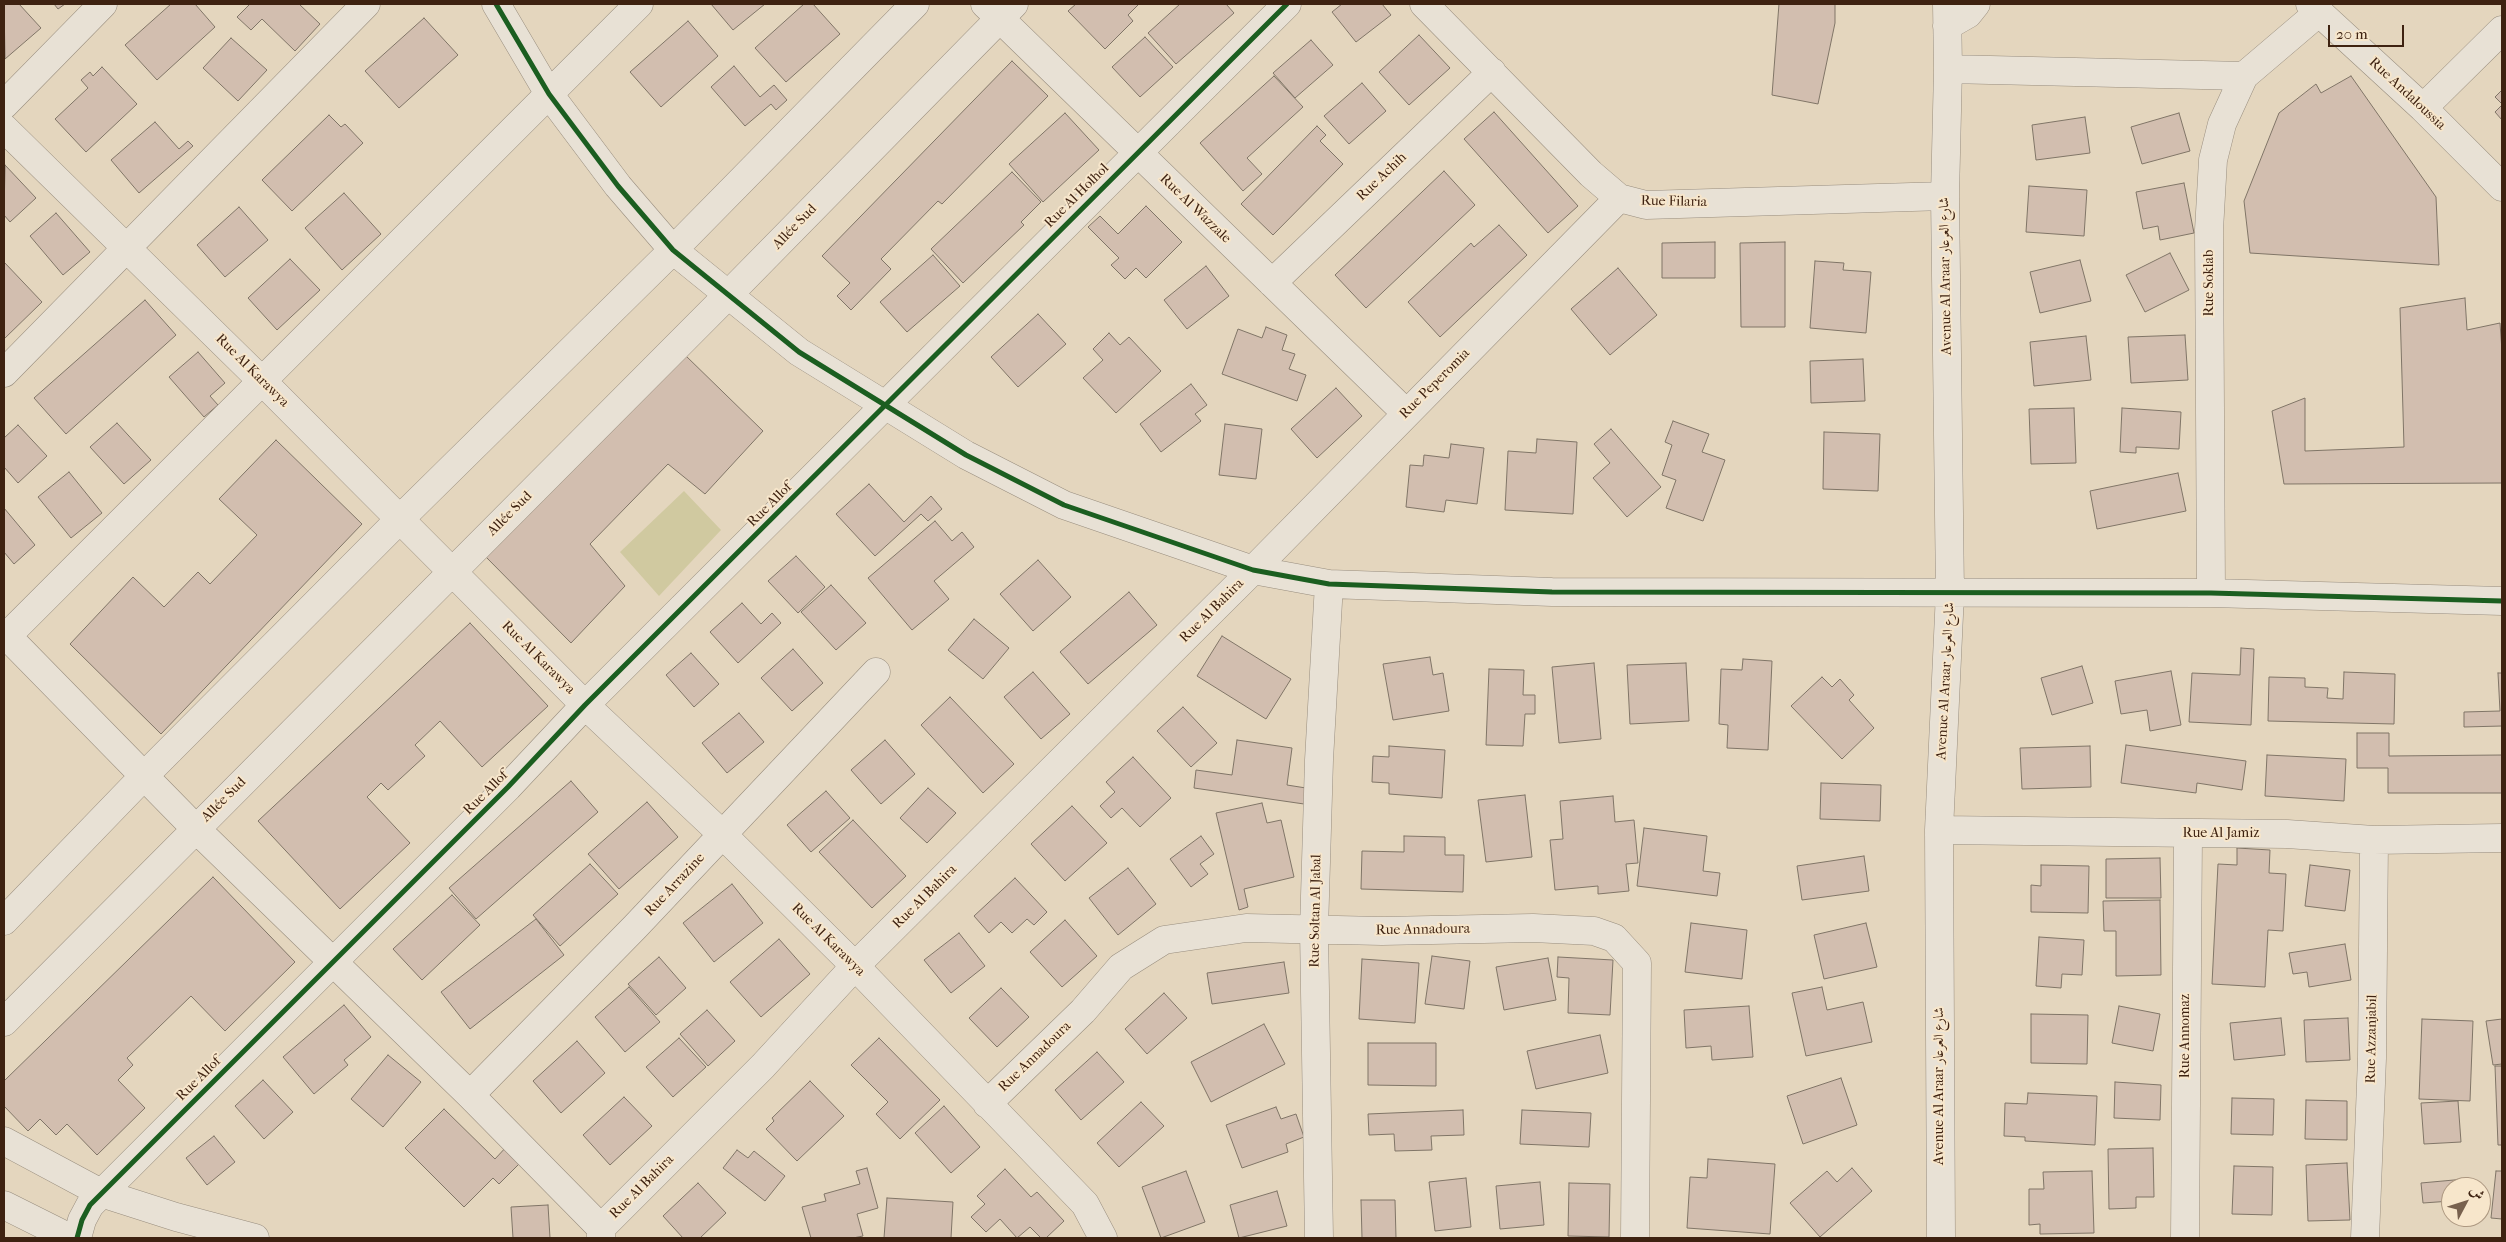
<!DOCTYPE html>
<html>
<head>
<meta charset="utf-8">
<style>
  body { margin:0 }
  #map { position:relative; width:2506px; height:1242px; overflow:hidden; background:#e4d6be; font-family:"IM FELL French Canon",Amiri,serif }
  canvas { display:block }
  .frame { position:absolute; inset:0; border:5px solid #3e2211; pointer-events:none }
  .north { position:absolute; left:2441px; top:1177px; width:50px; height:50px; box-sizing:border-box; background:#f7e6cb; border:1px solid #ad9881; border-radius:50%; rotate:50deg; font-size:14px; font-weight:700; line-height:20px; text-align:center; color:#3e2211 }
  .north::after { content:''; display:block; margin:auto; width:18px; height:22px; background:#78614e; clip-path:polygon(50% 0,100% 100%,50% 72%,0 100%) }
  .scale { position:absolute; left:2328px; top:25px; width:76px; height:22px; box-sizing:border-box; border:2px solid #3e2211; border-top:0; padding-left:6px; font-size:15px; line-height:18px; white-space:nowrap; color:#3e2211; -webkit-text-stroke:4px #f7e6cb; paint-order:stroke }
</style>
</head>
<body>
<div id="map">
<canvas width="2506" height="1242"></canvas>
<div class="frame"></div>
<div class="north">ش</div>
<div class="scale">20 m</div>
</div>
<script>
const g = document.querySelector('canvas').getContext('2d');
g.lineJoin = 'round';
function fill(path, color) {
  g.fillStyle = color;
  g.fill(path, 'evenodd');
}
function toPath(rows) {
  const path = new Path2D();
  for (const r of rows) {
    path.moveTo(r[0], r[1]);
    for (let i = 2; i < r.length; i += 2) path.lineTo(r[i], r[i + 1]);
  }
  return path;
}
function stroke(path, color, width, dash) {
  g.strokeStyle = color;
  g.lineWidth = width;
  g.lineCap = dash ? 'butt' : 'round';
  g.setLineDash(dash || []);
  g.stroke(path);
}
function write(font, color, halo, rows, align = 'center') {
  g.font = font + ' "IM FELL French Canon",Amiri,serif';
  g.lineWidth = 4;
  g.setLineDash([]);
  g.textBaseline = 'middle';
  g.strokeStyle = halo;
  g.fillStyle = color;
  for (const [text, x, y, turn = 0] of rows) {
    g.save();
    g.translate(x, y);
    g.rotate((+turn || 0) * Math.PI / 180);
    g.textAlign = isNaN(turn) ? turn : align;
    if (halo) g.strokeText(text, 0, 0);
    g.fillText(text, 0, 0);
    g.restore();
  }
}
fill(toPath([
  [684,491,721,530,659,596,620,552]
]), '#d0c9a0');
const building = toPath([
  [4,4,19,4,41,28,5,59,4,4],
  [54,4,65,4,58,9,54,4],
  [171,4,195,4,215,27,157,80,125,45,171,4],
  [250,4,299,4,320,24,295,51,262,19,251,30,237,17,250,4],
  [711,4,765,4,733,30,711,4],
  [804,4,813,4,840,34,786,82,755,48,804,4],
  [1076,4,1139,4,1128,15,1133,21,1105,49,1068,11,1076,4],
  [1180,4,1226,4,1234,13,1176,64,1148,33,1180,4],
  [1342,4,1382,4,1391,15,1356,42,1332,12,1342,4],
  [1779,4,1835,4,1835,23,1818,104,1772,95,1779,4],
  [424,18,458,55,399,108,365,71,424,18],
  [688,21,718,56,661,107,630,72,688,21],
  [1419,35,1450,68,1409,105,1379,72,1419,35],
  [1145,37,1173,67,1140,97,1112,67,1145,37],
  [231,38,267,70,238,101,203,68,231,38],
  [1311,40,1333,65,1295,98,1273,73,1311,40],
  [1012,61,1048,96,942,204,938,201,881,259,891,269,851,310,837,296,850,283,822,256,1012,61],
  [734,66,760,97,774,85,787,100,776,110,771,104,745,126,711,87,734,66],
  [102,67,137,104,86,152,55,119,88,88,81,80,90,72,93,76,102,67],
  [1274,76,1303,107,1247,158,1262,174,1243,191,1200,143,1274,76],
  [2351,76,2436,197,2439,265,2250,253,2244,201,2279,113,2316,84,2321,93,2351,76],
  [1362,83,1386,111,1349,144,1324,116,1362,83],
  [2502,90,2502,104,2495,97,2502,90],
  [2502,105,2502,120,2495,112,2502,105],
  [1494,112,1578,206,1548,233,1464,139,1494,112],
  [1065,113,1099,150,1043,202,1009,164,1065,113],
  [2179,113,2190,151,2142,164,2131,127,2179,113],
  [329,115,341,127,345,124,363,143,292,211,262,180,329,115],
  [2085,117,2090,153,2036,160,2032,125,2085,117],
  [155,122,179,149,188,141,193,146,139,193,111,160,155,122],
  [1317,126,1326,135,1320,141,1343,164,1273,235,1241,204,1317,126],
  [5,165,36,198,10,222,4,215,5,165],
  [1444,171,1475,205,1366,308,1335,275,1444,171],
  [1012,172,1041,202,1021,222,1024,225,963,283,931,249,1012,172],
  [2184,183,2194,233,2160,240,2158,226,2143,229,2136,192,2184,183],
  [2029,186,2087,190,2084,236,2026,232,2029,186],
  [344,193,381,234,342,270,305,228,344,193],
  [1146,206,1182,242,1146,278,1136,268,1125,279,1111,265,1119,258,1088,227,1100,216,1118,234,1146,206],
  [239,207,268,240,225,277,197,245,239,207],
  [56,213,90,252,63,275,30,236,56,213],
  [1499,225,1527,255,1440,337,1408,302,1471,243,1474,247,1499,225],
  [1715,242,1715,278,1662,278,1662,243,1715,242],
  [1785,242,1785,327,1741,327,1740,243,1785,242],
  [2170,253,2189,290,2145,312,2126,275,2170,253],
  [933,255,960,286,907,332,880,302,933,255],
  [290,259,320,290,277,330,248,298,290,259],
  [2080,260,2091,301,2040,313,2030,272,2080,260],
  [1815,261,1844,263,1843,270,1871,272,1866,333,1810,328,1815,261],
  [4,262,42,302,4,339,4,262],
  [1206,266,1229,296,1187,329,1164,300,1206,266],
  [1618,268,1657,315,1610,355,1571,309,1618,268],
  [2465,298,2467,330,2500,323,2502,351,2502,483,2284,484,2272,411,2305,398,2305,451,2404,447,2400,308,2465,298],
  [145,300,176,335,66,434,34,398,145,300],
  [1038,314,1066,344,1018,387,991,357,1038,314],
  [1266,327,1287,335,1282,350,1295,354,1289,369,1306,375,1297,401,1222,374,1238,329,1262,338,1266,327],
  [1109,333,1120,345,1129,337,1161,371,1116,413,1083,378,1103,360,1093,349,1109,333],
  [2185,335,2188,380,2131,383,2128,337,2185,335],
  [2086,336,2091,380,2034,386,2030,342,2086,336],
  [198,352,225,383,210,396,218,405,204,417,169,377,198,352],
  [685,355,763,431,705,494,668,464,590,544,625,586,571,643,485,556,685,355],
  [1863,359,1865,401,1811,403,1810,361,1863,359],
  [1191,384,1207,405,1195,414,1201,421,1161,452,1140,424,1191,384],
  [1336,388,1362,416,1317,458,1291,429,1336,388],
  [2074,408,2076,463,2031,464,2029,409,2074,408],
  [2122,408,2181,412,2179,449,2136,447,2136,453,2120,452,2122,408],
  [1673,421,1709,434,1702,452,1725,460,1703,521,1666,508,1676,480,1662,475,1672,445,1665,442,1673,421],
  [117,423,151,460,124,484,90,447,117,423],
  [1225,424,1262,429,1256,479,1219,475,1225,424],
  [18,425,47,456,18,483,4,467,4,438,18,425],
  [1611,429,1661,487,1627,517,1593,478,1610,463,1594,444,1611,429],
  [1824,432,1880,434,1878,491,1823,489,1824,432],
  [1537,439,1577,442,1573,514,1505,510,1508,451,1536,453,1537,439],
  [276,440,362,524,161,734,70,644,133,577,164,607,198,572,210,584,257,535,219,499,276,440],
  [1451,444,1484,448,1477,504,1446,500,1444,512,1406,507,1410,465,1423,466,1424,455,1449,458,1451,444],
  [69,472,102,513,71,538,38,497,69,472],
  [2178,473,2186,511,2097,529,2090,491,2178,473],
  [869,484,904,522,931,496,942,509,928,521,921,514,875,556,836,514,869,484],
  [4,508,35,545,14,564,4,552,4,508],
  [935,521,952,541,962,532,974,547,934,581,949,599,912,630,868,578,935,521],
  [796,556,825,587,798,613,768,581,796,556],
  [1038,560,1071,597,1033,631,1000,594,1038,560],
  [831,585,866,623,836,650,801,612,831,585],
  [1129,592,1157,625,1088,684,1060,652,1129,592],
  [742,603,761,624,772,613,781,623,738,663,710,632,742,603],
  [974,619,1009,648,983,679,948,650,974,619],
  [470,623,548,706,482,767,440,721,415,745,425,756,388,790,381,783,367,797,410,843,340,909,258,821,470,623],
  [1222,636,1291,679,1266,719,1197,676,1222,636],
  [2241,648,2254,649,2251,725,2189,722,2192,673,2240,675,2241,648],
  [793,649,823,683,792,711,761,678,793,649],
  [691,653,719,684,694,707,666,675,691,653],
  [1430,657,1433,675,1443,673,1449,711,1393,720,1383,664,1430,657],
  [1743,659,1772,661,1768,750,1727,748,1728,725,1719,724,1721,669,1742,670,1743,659],
  [1594,663,1601,739,1559,743,1552,667,1594,663],
  [1686,663,1689,721,1630,724,1627,665,1686,663],
  [2082,666,2093,703,2052,715,2041,678,2082,666],
  [1489,669,1524,670,1523,695,1535,695,1535,714,1525,714,1523,746,1486,745,1489,669],
  [2171,671,2181,725,2150,731,2147,710,2121,714,2115,681,2171,671],
  [1033,672,1070,714,1041,739,1004,697,1033,672],
  [2344,672,2395,674,2394,724,2268,721,2269,677,2305,678,2305,687,2328,688,2327,698,2343,699,2344,672],
  [2498,673,2502,673,2502,726,2464,727,2464,712,2500,711,2498,673],
  [1822,677,1832,687,1840,679,1854,695,1849,700,1874,728,1842,759,1791,706,1822,677],
  [950,697,1014,764,983,793,921,725,950,697],
  [1183,707,1217,743,1191,767,1157,731,1183,707],
  [739,713,764,742,727,773,702,743,739,713],
  [2357,733,2389,733,2389,756,2502,755,2502,793,2388,793,2388,768,2357,768,2357,733],
  [885,740,915,774,881,804,851,770,885,740],
  [1237,740,1292,748,1287,785,1306,788,1304,804,1194,788,1196,770,1232,775,1237,740],
  [2126,745,2246,761,2242,790,2197,783,2196,793,2121,783,2126,745],
  [1389,746,1445,750,1442,798,1389,794,1389,783,1372,782,1373,756,1389,757,1389,746],
  [2090,746,2091,787,2022,789,2020,748,2090,746],
  [2267,755,2346,759,2344,801,2265,796,2267,755],
  [1133,757,1171,798,1140,827,1122,808,1111,818,1100,806,1115,792,1106,782,1133,757],
  [571,781,598,812,476,919,449,888,571,781],
  [1821,783,1881,785,1880,821,1820,819,1821,783],
  [928,788,956,813,927,843,900,818,928,788],
  [826,791,850,818,811,852,787,825,826,791],
  [1525,795,1532,857,1486,862,1478,800,1525,795],
  [1613,796,1615,822,1634,820,1638,863,1626,864,1629,891,1598,894,1598,886,1555,890,1550,840,1563,839,1560,801,1613,796],
  [647,802,678,837,619,889,588,854,647,802],
  [1262,803,1267,823,1281,820,1294,877,1244,889,1248,907,1239,910,1216,813,1262,803],
  [1072,806,1107,843,1065,881,1031,844,1072,806],
  [853,820,906,876,872,908,819,852,853,820],
  [1644,828,1707,836,1703,871,1720,873,1717,896,1637,886,1644,828],
  [1201,836,1214,854,1200,864,1208,874,1191,887,1170,859,1201,836],
  [1404,836,1445,837,1445,855,1464,855,1463,892,1361,889,1362,851,1404,852,1404,836],
  [2237,848,2270,850,2269,873,2286,874,2283,931,2268,930,2265,987,2212,984,2218,864,2237,865,2237,848],
  [1864,856,1869,891,1802,900,1797,866,1864,856],
  [2160,858,2161,898,2106,898,2106,859,2160,858],
  [590,864,618,894,560,946,533,915,590,864],
  [2041,865,2089,866,2088,913,2031,912,2031,885,2041,886,2041,865],
  [2310,865,2350,870,2345,911,2305,906,2310,865],
  [1128,868,1156,904,1118,935,1089,898,1128,868],
  [213,877,295,962,225,1031,191,996,127,1058,133,1065,118,1080,145,1108,97,1155,67,1124,56,1135,40,1119,28,1131,4,1106,4,1081,213,877],
  [1015,878,1047,912,1034,925,1027,919,1012,933,1001,922,989,933,974,916,1015,878],
  [732,884,763,923,714,962,683,923,732,884],
  [452,895,480,925,422,980,393,949,452,895],
  [2160,900,2161,975,2116,976,2116,931,2104,931,2103,901,2160,900],
  [536,919,564,955,470,1029,441,992,536,919],
  [1065,920,1097,956,1062,987,1030,952,1065,920],
  [1691,923,1747,930,1742,979,1685,972,1691,923],
  [1866,923,1877,967,1824,979,1814,935,1866,923],
  [959,933,985,966,951,993,924,960,959,933],
  [2039,937,2084,940,2082,975,2062,974,2061,988,2036,986,2039,937],
  [779,939,810,974,761,1017,730,982,779,939],
  [2345,944,2351,980,2309,987,2307,972,2293,974,2289,953,2345,944],
  [1432,956,1470,961,1464,1009,1425,1004,1432,956],
  [659,957,686,988,656,1015,628,984,659,957],
  [1558,957,1613,960,1610,1015,1568,1013,1569,978,1557,977,1558,957],
  [1548,958,1556,1000,1504,1010,1496,967,1548,958],
  [1362,959,1419,963,1415,1023,1359,1019,1362,959],
  [1284,962,1289,993,1212,1004,1207,973,1284,962],
  [629,987,660,1022,625,1052,595,1017,629,987],
  [1822,987,1827,1010,1863,1002,1872,1042,1806,1056,1792,993,1822,987],
  [1001,988,1029,1017,997,1047,969,1018,1001,988],
  [1164,993,1187,1018,1147,1054,1125,1029,1164,993],
  [344,1005,371,1037,344,1060,348,1065,314,1094,283,1057,344,1005],
  [1749,1006,1753,1057,1712,1060,1711,1046,1686,1048,1684,1010,1749,1006],
  [2119,1006,2160,1014,2153,1051,2112,1043,2119,1006],
  [707,1010,735,1041,708,1066,680,1034,707,1010],
  [2031,1014,2088,1015,2087,1064,2031,1063,2031,1014],
  [2281,1018,2285,1055,2234,1060,2230,1023,2281,1018],
  [2348,1018,2350,1060,2306,1062,2304,1020,2348,1018],
  [2422,1019,2473,1021,2470,1101,2419,1099,2422,1019],
  [2502,1019,2502,1064,2493,1065,2486,1021,2502,1019],
  [1264,1024,1285,1064,1211,1102,1191,1062,1264,1024],
  [1600,1035,1608,1073,1536,1089,1527,1051,1600,1035],
  [679,1038,706,1067,673,1097,646,1067,679,1038],
  [879,1038,940,1100,900,1139,876,1114,888,1102,851,1065,879,1038],
  [577,1041,605,1073,561,1113,533,1081,577,1041],
  [1368,1043,1436,1043,1436,1086,1368,1085,1368,1043],
  [1097,1052,1124,1082,1081,1120,1055,1090,1097,1052],
  [388,1055,421,1082,383,1127,351,1099,388,1055],
  [2495,1066,2502,1066,2502,1145,2498,1145,2495,1066],
  [1841,1078,1857,1125,1803,1144,1787,1096,1841,1078],
  [263,1080,293,1112,264,1139,235,1106,263,1080],
  [810,1081,844,1116,797,1161,766,1129,774,1121,772,1118,810,1081],
  [2115,1082,2161,1085,2160,1120,2114,1118,2115,1082],
  [2028,1093,2097,1096,2095,1145,2025,1141,2025,1137,2004,1136,2005,1103,2027,1104,2028,1093],
  [624,1097,652,1126,610,1165,583,1135,624,1097],
  [2232,1098,2274,1099,2273,1135,2231,1134,2232,1098],
  [2306,1100,2347,1101,2347,1140,2305,1139,2306,1100],
  [2458,1101,2461,1142,2424,1144,2421,1103,2458,1101],
  [1141,1102,1164,1126,1119,1167,1097,1143,1141,1102],
  [944,1106,980,1147,951,1173,915,1133,944,1106],
  [1276,1107,1281,1119,1296,1114,1304,1137,1286,1144,1288,1152,1242,1168,1226,1125,1276,1107],
  [444,1109,495,1159,508,1145,523,1160,499,1184,493,1178,464,1207,405,1148,444,1109],
  [1463,1110,1464,1135,1431,1136,1432,1150,1395,1151,1394,1134,1369,1135,1368,1114,1463,1110],
  [1522,1110,1591,1113,1589,1147,1520,1144,1522,1110],
  [214,1136,235,1162,207,1185,186,1158,214,1136],
  [2153,1148,2154,1197,2136,1197,2136,1208,2109,1209,2108,1149,2153,1148],
  [737,1150,748,1158,754,1151,785,1176,765,1201,723,1168,737,1150],
  [1708,1159,1775,1164,1770,1234,1687,1228,1690,1177,1707,1178,1708,1159],
  [2347,1163,2350,1220,2308,1221,2306,1165,2347,1163],
  [2234,1166,2273,1167,2272,1215,2232,1214,2234,1166],
  [867,1168,878,1208,857,1214,863,1236,853,1238,811,1238,802,1207,826,1201,824,1194,860,1184,856,1171,867,1168],
  [1852,1168,1872,1191,1820,1237,1790,1203,1827,1171,1837,1182,1852,1168],
  [1005,1169,1031,1197,1037,1192,1064,1221,1046,1238,1041,1238,1030,1227,1017,1238,1000,1219,986,1232,971,1217,985,1204,977,1196,1005,1169],
  [1186,1171,1205,1222,1161,1238,1142,1187,1186,1171],
  [2092,1171,2094,1233,2040,1234,2040,1224,2029,1225,2029,1189,2044,1189,2043,1172,2092,1171],
  [2496,1171,2502,1171,2502,1219,2491,1218,2496,1171],
  [1466,1178,1471,1227,1435,1231,1429,1182,1466,1178],
  [2465,1179,2465,1187,2451,1187,2451,1201,2423,1203,2421,1183,2465,1179],
  [1540,1182,1544,1225,1500,1229,1496,1186,1540,1182],
  [698,1183,726,1213,700,1238,683,1238,663,1216,698,1183],
  [1569,1183,1610,1184,1609,1237,1568,1236,1569,1183],
  [1277,1191,1287,1226,1239,1238,1230,1205,1277,1191],
  [887,1198,953,1202,951,1238,884,1238,887,1198],
  [1361,1200,1395,1200,1396,1238,1362,1238,1361,1200],
  [548,1205,550,1238,513,1238,511,1207,548,1205]
]);
fill(building, '#d2beaf');
stroke(building, '#807567', 1);
const minor = toPath([
  [496,4,549,94,618,186,673,250,799,352,966,455,1064,505,1253,570,1329,584,1552,592,2211,593,2502,601],
  [985,4,1406,413],
  [1424,4,1591,174,1619,198,1646,205,1945,196],
  [2310,4,2423,108,2502,187],
  [1947,26,1968,14,1976,4],
  [1948,69,2244,76],
  [4,105,103,4],
  [2423,108,2502,30],
  [4,128,262,381,585,705,722,834,855,966,1085,1204,1103,1238],
  [1272,283,1492,72],
  [4,373,366,4],
  [2211,593,2209,230,2213,160,2222,124,2244,76,2318,13],
  [4,633,196,829,470,1095,601,1228,601,1238],
  [4,639,639,4],
  [1939,830,2287,834,2374,840,2502,838],
  [4,921,144,776,400,519,673,250,915,4],
  [4,1022,727,296,1014,4],
  [470,1095,635,927,876,672],
  [987,1104,1083,1011,1121,967,1164,940,1246,928,1382,931,1533,928,1594,931,1614,938,1637,963,1635,1238],
  [4,1141,101,1193,176,1217,255,1238],
  [4,1205,70,1238],
  [601,1228,763,1066,855,966,1253,570,1619,198],
  [77,1238,82,1220,90,1205,508,787,585,705,1287,4],
  [1319,1238,1314,930,1319,760,1329,584],
  [1941,1238,1939,830,1950,593,1945,196,1948,69,1947,4],
  [2185,1238,2188,835],
  [2365,1238,2372,1058,2374,840]
]);
stroke(minor, '#988d7e', 29);
stroke(minor, '#e8e1d5', 28);
stroke(toPath([
  [496,4,549,94,618,186,673,250,799,352,966,455,1064,505,1253,570,1329,584,1552,592,2211,593,2502,601],
  [77,1238,82,1220,90,1205,508,787,585,705,1287,4]
]), '#1b5e20', 5);
write('14px', '#3e2211', '#f7e6cb', [
  ["Rue Andaloussia",2407,94,43],
  ["Rue Achih",1382,177,-44],
  ["Rue Al Holhol",1077,196,-45],
  ["Rue Filaria",1674,202,1],
  ["Rue Al Wazzale",1195,209,44],
  ["Allée Sud",795,227,-46],
  ["Avenue Al Araar شارع العرعار",1946,276,-91],
  ["Rue Soklab",2210,283,-90],
  ["Rue Al Karawya",252,371,45],
  ["Rue Peperomia",1435,384,-45],
  ["Rue Allof",770,505,-45],
  ["Allée Sud",510,514,-45],
  ["Rue Al Bahira",1212,611,-45],
  ["Rue Al Karawya",538,658,45],
  ["Avenue Al Araar شارع العرعار",1946,681,-87],
  ["Rue Allof",486,793,-45],
  ["Allée Sud",224,800,-45],
  ["Rue Al Jamiz",2221,834],
  ["Rue Arrazine",675,885,-47],
  ["Rue Al Bahira",925,897,-45],
  ["Rue Soltan Al Jabal",1316,911,-89],
  ["Rue Annadoura",1423,930,-1],
  ["Rue Al Karawya",828,940,45],
  ["Rue Annomaz",2186,1036,-90],
  ["Rue Azzanjabil",2372,1039,-89],
  ["Rue Annadoura",1035,1057,-44],
  ["Rue Allof",199,1079,-45],
  ["Avenue Al Araar شارع العرعار",1940,1086,-90],
  ["Rue Al Bahira",642,1187,-45]
]);
</script>
</body>
</html>
